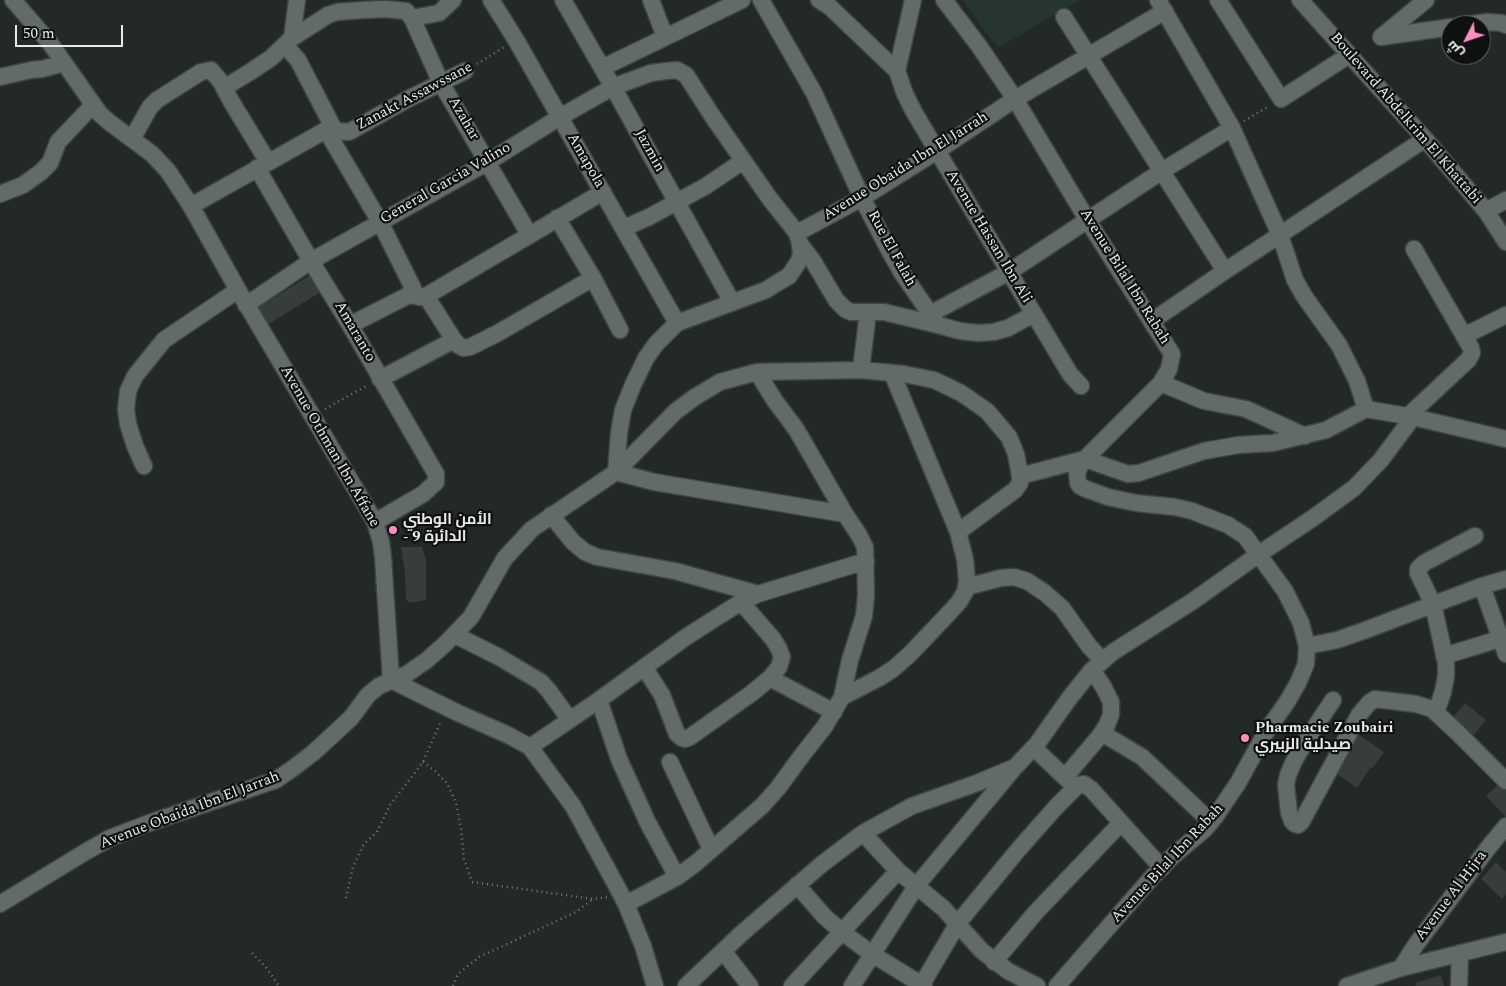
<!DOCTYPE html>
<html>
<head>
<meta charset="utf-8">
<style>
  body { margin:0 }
  #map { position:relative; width:1506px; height:986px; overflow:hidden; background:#222927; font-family:Spectral,Cairo,serif }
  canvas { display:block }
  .north { position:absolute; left:1441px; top:15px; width:50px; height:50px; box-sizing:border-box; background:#0e1110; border:1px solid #656967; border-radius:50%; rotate:229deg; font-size:14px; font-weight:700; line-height:20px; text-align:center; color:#e7ecea }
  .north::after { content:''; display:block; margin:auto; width:18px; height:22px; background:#fd8ec0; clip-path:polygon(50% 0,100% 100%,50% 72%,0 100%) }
  .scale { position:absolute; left:15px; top:25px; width:108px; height:22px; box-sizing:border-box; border:2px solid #e7ecea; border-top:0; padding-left:6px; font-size:15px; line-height:18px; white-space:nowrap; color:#e7ecea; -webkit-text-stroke:4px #0e1110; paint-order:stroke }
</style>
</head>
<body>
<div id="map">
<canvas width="1506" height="986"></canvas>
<div class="north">ش</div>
<div class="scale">50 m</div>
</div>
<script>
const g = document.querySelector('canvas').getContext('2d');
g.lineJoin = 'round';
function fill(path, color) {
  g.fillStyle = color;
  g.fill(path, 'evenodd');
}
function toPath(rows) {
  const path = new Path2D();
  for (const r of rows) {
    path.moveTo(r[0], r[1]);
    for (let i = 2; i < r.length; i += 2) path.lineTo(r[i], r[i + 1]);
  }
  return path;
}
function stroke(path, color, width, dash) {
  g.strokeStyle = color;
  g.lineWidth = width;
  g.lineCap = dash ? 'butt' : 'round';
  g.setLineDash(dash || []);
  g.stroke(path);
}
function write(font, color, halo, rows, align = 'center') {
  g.font = font + ' Spectral,Cairo,serif';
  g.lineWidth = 4.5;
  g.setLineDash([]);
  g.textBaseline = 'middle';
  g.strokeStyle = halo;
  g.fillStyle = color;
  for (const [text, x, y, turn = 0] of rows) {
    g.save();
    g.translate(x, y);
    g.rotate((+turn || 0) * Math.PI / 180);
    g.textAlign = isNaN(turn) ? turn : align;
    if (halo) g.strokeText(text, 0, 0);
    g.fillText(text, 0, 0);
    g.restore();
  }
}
fill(toPath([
  [962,0,1080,0,998,48]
]), '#273531');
fill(toPath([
  [314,273,324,290,267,325,257,308],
  [401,547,422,547,426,559,426,600,410,603,406,600,405,573],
  [1465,703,1486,720,1472,737,1451,720],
  [1359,735,1384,752,1373,768,1371,767,1357,788,1334,772],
  [1503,780,1506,784,1506,817,1486,796],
  [1496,862,1506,872,1506,894,1502,899,1481,879],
  [1441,975,1444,986,1416,986,1415,983]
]), '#363d3b');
const minor = toPath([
  [13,0,50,43,100,114,109,122,152,154,168,171,191,206,238,290,375,522,381,542,383,557,391,680],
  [491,0,516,40,677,323],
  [563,0,613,87,732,302],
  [651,0,665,37],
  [761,0,814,93,862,198,888,248,902,273,938,325,960,331,978,333,994,332,1008,328,1034,314],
  [819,0,830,7,897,71,905,94,914,112,1034,314,1070,374,1081,386],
  [944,0,979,46,1015,99,1088,221,1172,354,1169,369,1161,383,1085,459,1080,466,1077,473,1078,483,1080,486,1086,489,1108,497,1136,503,1175,507,1192,511,1228,525,1245,536,1285,591,1301,623,1307,646,1306,664,1298,683,1287,702,1266,732,1238,783,1215,817,1205,829,1174,855,1153,876,1057,986],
  [1158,0,1232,128,1280,235,1295,280,1304,296,1339,345,1357,381,1366,409],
  [1218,0,1281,99,1349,55],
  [1300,0,1425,139,1486,211,1506,242],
  [1064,17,1225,271],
  [412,18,439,13,453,0],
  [1465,25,1487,22,1502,23,1506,25],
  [1381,37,1451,27],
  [1381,37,1426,0],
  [292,38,297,0],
  [285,45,298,60,335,131],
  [602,68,742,0],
  [897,71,913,0],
  [0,77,31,70,42,69,64,63],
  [224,88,250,72,271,58,292,38,328,15,337,12,363,10,385,9,406,11,412,18,441,83,529,234],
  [326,130,380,222,413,288,409,295,350,325],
  [132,139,150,107,157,100,201,72,211,70,221,82,231,101,268,162],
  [257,168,311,261,350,325,436,474,436,482,423,494,375,522],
  [0,194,23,185,41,172,50,163,58,142,93,105],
  [191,206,326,130,349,132,408,99,465,71],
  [1486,211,1506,200],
  [557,218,593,278,620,330],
  [624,228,649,217,706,186,743,161],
  [800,244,813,261,836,300,845,309,851,312,884,312,938,325],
  [409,295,419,297,426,296,603,192],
  [426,296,454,340,458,345,464,348,470,347,498,333,593,278],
  [246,305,311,261,488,162,560,117,613,87,651,73,666,71,677,70,686,75,713,117,770,199,797,233],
  [930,314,1009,272,1162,171,1232,128],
  [1152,321,1225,271,1425,139],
  [1464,336,1506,315],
  [861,370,868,312],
  [757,372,775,401,796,429,845,514,859,535,865,547,866,595,864,616,850,660,842,697],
  [380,379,454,340],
  [1161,383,1204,401,1246,409,1305,436],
  [1408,416,1468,360,1472,353,1471,348,1414,249],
  [144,466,135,446,128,424,126,409,128,391,135,376,164,340,238,290],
  [616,472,676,411,695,397,720,382,757,372,861,370,904,374,934,380,961,393,987,411,1009,437,1016,454,1020,476,1020,483,1015,490,958,532],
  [616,472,654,482,845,514],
  [1020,476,1085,459,1128,474,1139,473,1204,451,1238,445,1273,443,1326,430,1366,409,1413,417,1506,439],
  [551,515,573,542,585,552,597,557,675,571,758,594],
  [1482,586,1506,654],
  [966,587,1001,578,1014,577,1027,581,1045,593,1062,608,1089,646,1102,660],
  [455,635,499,657,541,682,549,691,570,720],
  [1307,646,1337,640,1363,631,1482,586,1506,579],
  [1444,656,1506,637],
  [644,667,662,695,677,734,682,738,685,739,690,737,752,693,770,678,779,667,782,657,779,649,773,639,741,602],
  [770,678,834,712],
  [391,680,458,713,508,735,530,747,573,806,616,885,626,904,643,946,655,986],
  [599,700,619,759,647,821,677,877],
  [1333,700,1307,739,1294,761,1288,775,1286,785,1289,813,1292,821,1295,824,1298,825,1302,821,1359,715,1369,703,1375,699,1416,704,1432,709,1457,732,1506,781],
  [1436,712,1443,692,1446,676,1446,663,1433,604,1418,573,1418,569,1424,563,1475,536],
  [1102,733,1142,757,1211,822],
  [530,747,599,700,686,637,741,602,758,594,866,561],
  [1034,748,1073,785],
  [670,762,711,849],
  [1065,777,1099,737,1107,725,1111,714,1111,702,1103,686,1092,670],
  [863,833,898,871,943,908,982,951,1008,971,1037,986],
  [797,885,824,916,842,932,872,954,924,986],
  [0,904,87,851,110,838,149,823,276,780,292,769,313,753,351,718,368,695,379,686,407,674,427,660,445,644,471,617,505,558,532,529,616,472,619,433,623,410,633,385,646,358,656,344,677,323,766,290,777,283,789,276,799,261,801,253,800,244,797,233,862,198,937,151,1015,99,1165,11],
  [626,904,677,877,696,863,762,806,778,788,803,754,825,726,842,697,879,678,893,669,910,654,950,612,959,602,965,592,967,581,965,559,958,532,892,373],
  [723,951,750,986],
  [994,962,1036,912,1121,823],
  [1401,968,1415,946,1488,848,1506,826],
  [686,986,741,934,822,864,863,833,912,806,977,783,1013,768],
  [792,986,898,871],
  [852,986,917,885,1015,767,1037,744,1068,700,1091,671,1113,652,1193,601,1259,554,1313,518,1354,488,1381,460,1413,417],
  [921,986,958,923,1018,850,1056,807,1078,785,1084,784,1091,789,1162,868],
  [1347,986,1401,968,1506,942],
  [1459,986,1460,953]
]);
stroke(minor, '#414644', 19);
stroke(toPath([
  [477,64,504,47],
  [1244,121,1269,106],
  [325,409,368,385],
  [423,762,435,771,447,783,456,803,461,829,464,859,472,882,593,899,607,897],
  [346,898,353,867,364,844,377,832,390,805,423,762,441,721],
  [252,953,265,966,279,986],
  [453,986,458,974,479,957,576,912,593,899]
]), '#767c7a', 2.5, [1, 4]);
stroke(minor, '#636b68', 16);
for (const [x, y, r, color] of [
  [393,530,5,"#fd8ec0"],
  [1245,738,5,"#fd8ec0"]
]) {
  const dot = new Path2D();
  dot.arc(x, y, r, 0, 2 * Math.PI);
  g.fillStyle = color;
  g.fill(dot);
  stroke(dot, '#0e1110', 2);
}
write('15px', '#e7ecea', '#0e1110', [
  ["Zanakt Assawssane",415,97,-28],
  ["Azahar",463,119,60],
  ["Boulevard Abdelkrim El Khattabi",1405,119,49],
  ["Jazmin",649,151,61],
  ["Amapola",585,161,60],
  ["Avenue Obaida Ibn El Jarrah",906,167,-32],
  ["General Garcia Valino",446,184,-30],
  ["Avenue Hassan Ibn Ali",988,237,59],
  ["Rue El Falah",891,249,61],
  ["Avenue Bilal Ibn Rabah",1124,277,58],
  ["Amaranto",354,332,60],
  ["Avenue Othman Ibn Affane",329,447,60],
  ["Avenue Obaida Ibn El Jarrah",190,811,-21],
  ["Avenue Bilal Ibn Rabah",1168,864,-47],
  ["Avenue Al Hijra",1452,896,-53]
]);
write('bold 15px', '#e7ecea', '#0e1110', [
  ["الأمن الوطني",403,521],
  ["- الدائرة 9",403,538],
  ["Pharmacie Zoubairi",1255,729],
  ["صيدلية الزبيري",1255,746]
], 'left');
</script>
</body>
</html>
